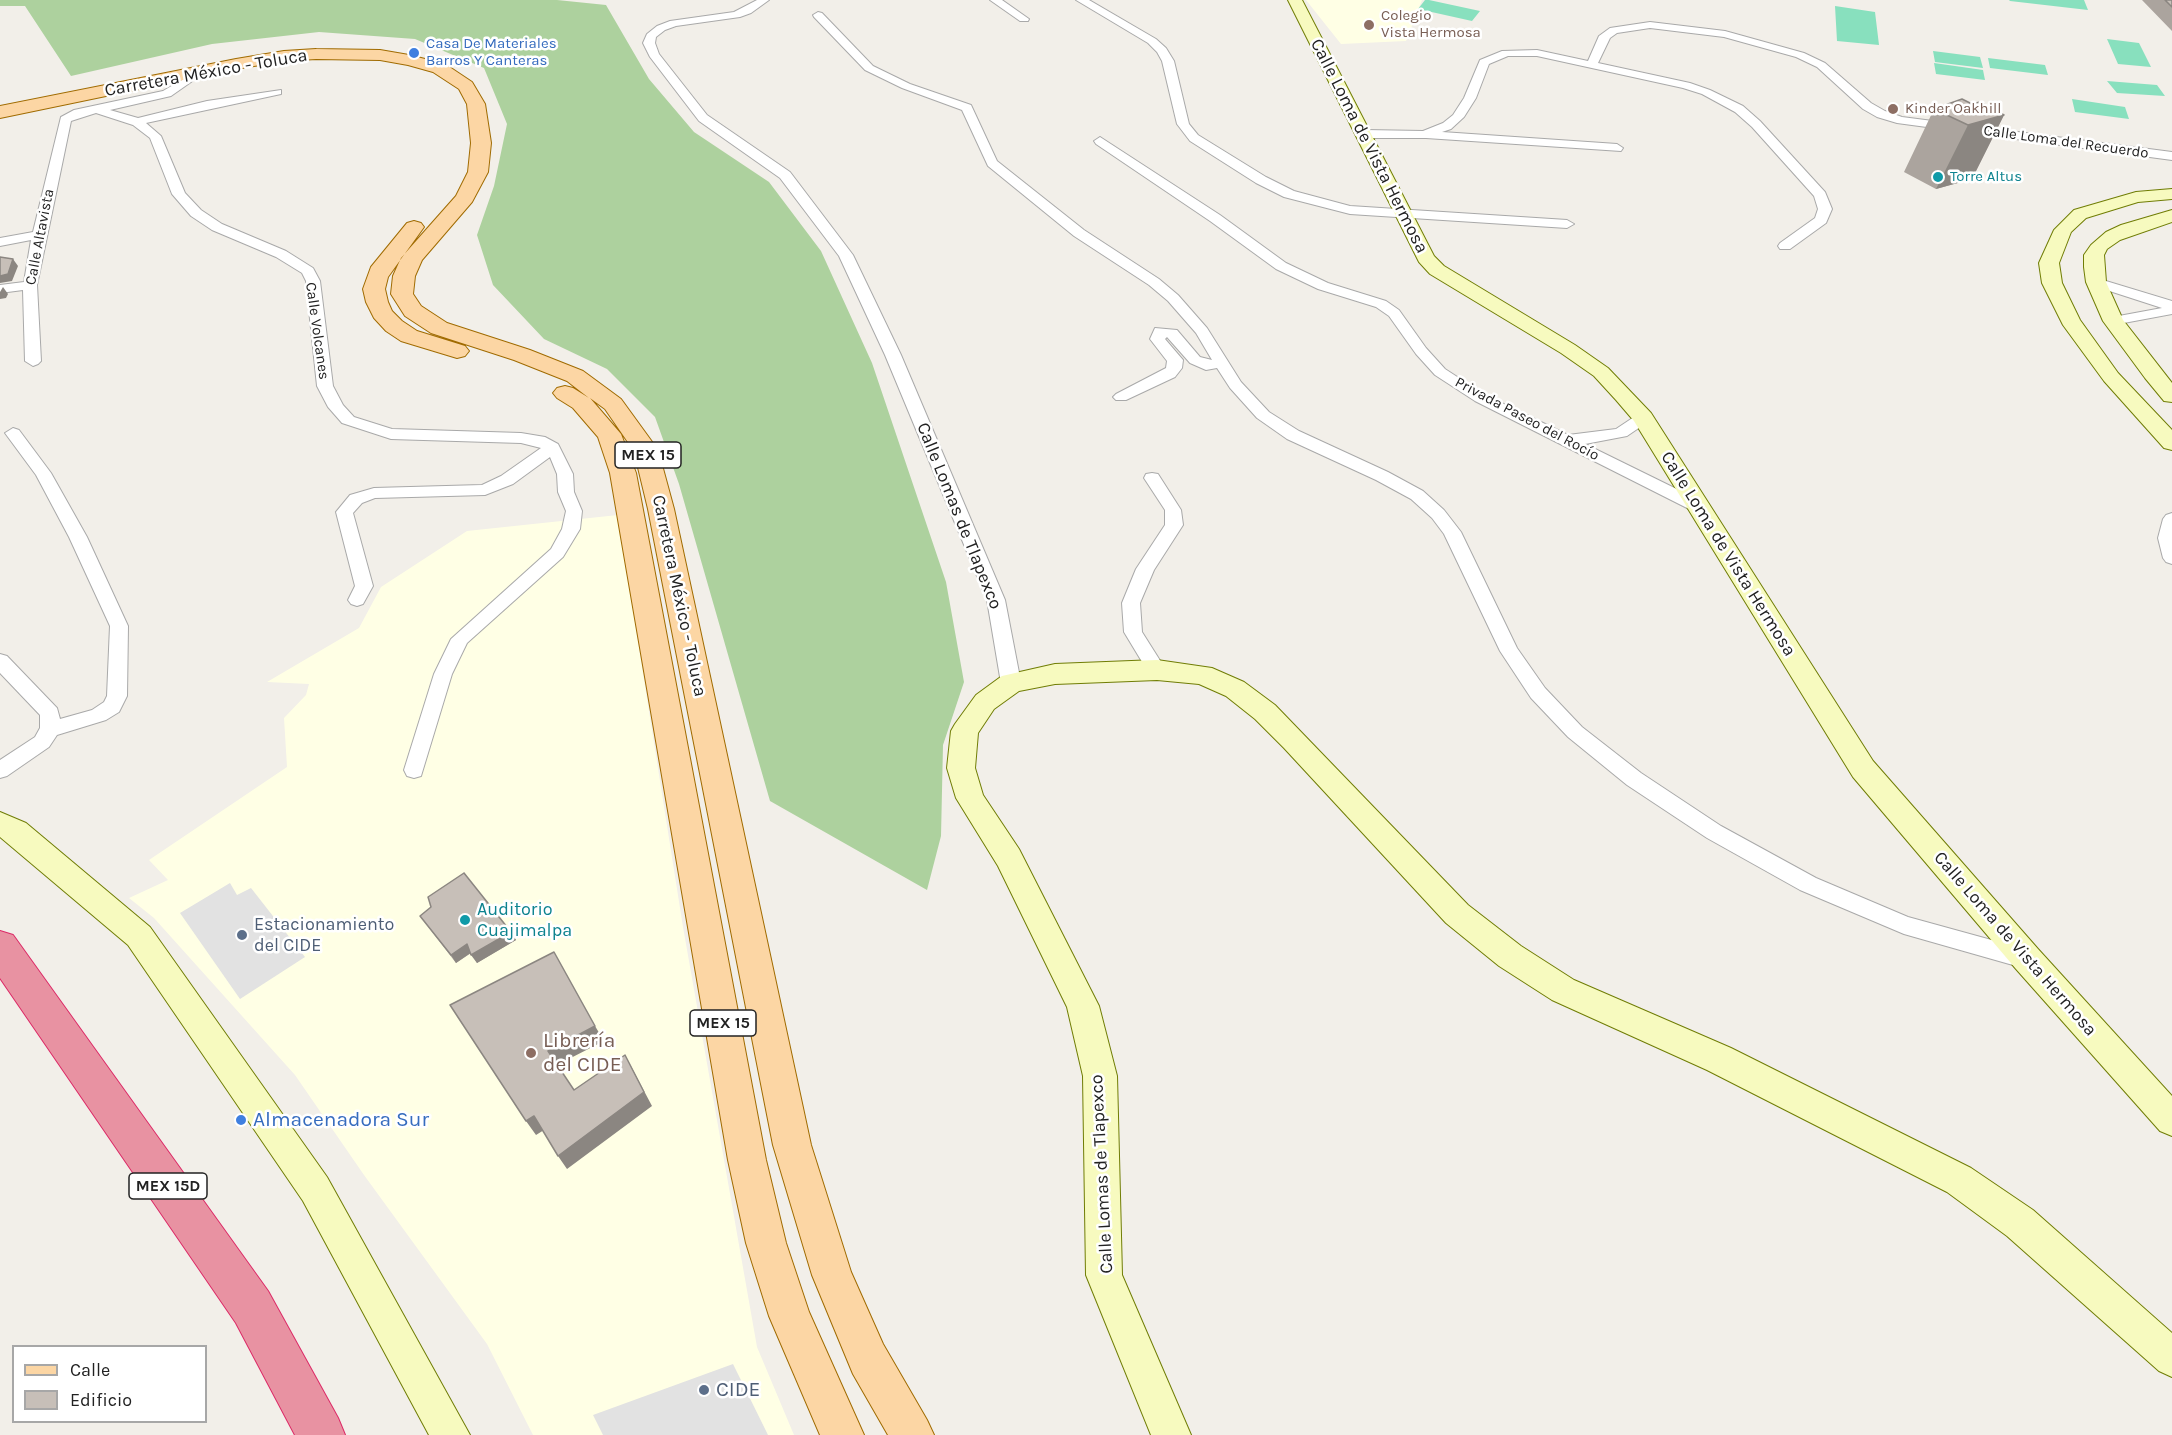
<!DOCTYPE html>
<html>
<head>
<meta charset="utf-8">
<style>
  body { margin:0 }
  #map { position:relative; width:2172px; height:1435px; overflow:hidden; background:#f2efe9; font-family:Karla,sans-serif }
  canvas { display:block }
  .legend { position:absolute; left:12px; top:1345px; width:195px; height:78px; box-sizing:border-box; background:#fff; border:2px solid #a7a7a7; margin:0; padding:8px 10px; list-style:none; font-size:18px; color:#222 }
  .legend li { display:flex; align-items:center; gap:12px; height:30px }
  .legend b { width:30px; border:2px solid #a7a7a7 }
</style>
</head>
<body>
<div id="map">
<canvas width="2172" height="1435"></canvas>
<ul class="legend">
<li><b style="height:8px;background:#fcd6a4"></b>Calle</li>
<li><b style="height:16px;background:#c7bfb8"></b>Edificio</li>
</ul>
</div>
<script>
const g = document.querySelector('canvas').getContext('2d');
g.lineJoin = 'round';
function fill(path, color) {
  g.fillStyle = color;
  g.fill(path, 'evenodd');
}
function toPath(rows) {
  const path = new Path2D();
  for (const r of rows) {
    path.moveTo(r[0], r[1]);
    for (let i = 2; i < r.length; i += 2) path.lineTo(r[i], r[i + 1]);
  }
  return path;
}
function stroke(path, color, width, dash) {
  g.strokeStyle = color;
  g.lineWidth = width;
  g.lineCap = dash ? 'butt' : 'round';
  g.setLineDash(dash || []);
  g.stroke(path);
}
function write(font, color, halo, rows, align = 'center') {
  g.font = font + ' Karla,sans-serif';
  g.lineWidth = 5;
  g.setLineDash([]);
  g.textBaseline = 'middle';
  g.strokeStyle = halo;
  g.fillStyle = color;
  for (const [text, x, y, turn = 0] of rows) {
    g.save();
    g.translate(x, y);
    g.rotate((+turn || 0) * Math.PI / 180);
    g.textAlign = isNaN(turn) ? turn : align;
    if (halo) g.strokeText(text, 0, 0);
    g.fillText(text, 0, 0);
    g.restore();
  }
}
fill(toPath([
  [1306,0,1422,0,1406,41,1341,44],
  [618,515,683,927,757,1347,794,1435,533,1435,487,1344,364,1175,295,1075,154,918,129,898,168,880,149,860,287,767,284,718,306,695,309,684,267,682,359,628,381,587,467,531]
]), '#ffffe5');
fill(toPath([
  [0,0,557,0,606,5,649,79,694,132,769,182,821,251,872,363,946,582,964,682,943,745,941,836,927,890,770,801,679,484,655,417,607,369,544,339,493,285,477,235,494,186,507,124,484,68,415,39,319,32,212,44,71,76,25,6,0,6]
]), '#add19e');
fill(toPath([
  [1425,0,1429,0,1480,11,1472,21,1418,9],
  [2009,0,2084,0,2088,10,2010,1],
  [1835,6,1875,12,1879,45,1837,41],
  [2107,39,2139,43,2151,67,2118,64],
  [1933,51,1980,57,1983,68,1935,62],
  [1988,58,2045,65,2048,75,1990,68],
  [1934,63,1983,70,1985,80,1936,74],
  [2107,81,2157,85,2165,96,2117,93],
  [2072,99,2125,107,2129,119,2075,112]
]), '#88e0be');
fill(toPath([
  [230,883,237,895,251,888,305,957,240,999,180,913],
  [733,1364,768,1435,603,1435,593,1415]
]), '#e2e2e2');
const street = toPath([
  [757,0,769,0,751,13,740,17,676,26,665,30,656,37,655,43,659,54,707,115,790,172,853,255,901,355,1005,600,1021,683,1018,688,1011,690,1004,688,1001,683,987,600,885,355,839,256,780,178,699,121,650,57,643,43,647,34,657,26,670,21,734,12,757,0],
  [990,0,1002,0,1029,19,1028,21,1020,21,990,0],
  [1076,0,1089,0,1156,39,1166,48,1174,61,1189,124,1198,135,1266,177,1294,191,1350,206,1567,220,1574,224,1567,228,1350,214,1284,197,1256,183,1190,141,1177,124,1162,61,1157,52,1148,43,1076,0],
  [818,12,822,13,873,66,910,84,971,105,997,161,1084,230,1159,279,1178,295,1207,328,1241,382,1269,412,1299,431,1388,472,1423,491,1444,510,1461,532,1517,648,1545,688,1582,727,1641,773,1721,826,1816,878,1908,917,2035,952,2038,959,2035,966,2027,969,1904,934,1800,890,1707,838,1627,785,1568,737,1531,698,1500,651,1444,534,1432,518,1411,499,1376,480,1287,439,1257,418,1230,388,1217,368,1206,370,1190,363,1167,337,1165,339,1183,360,1182,368,1175,377,1126,400,1116,400,1113,397,1116,394,1166,368,1167,361,1150,339,1155,328,1177,330,1200,357,1212,360,1196,333,1168,301,1149,285,1074,236,988,166,962,110,902,88,865,70,814,17,813,15,818,12],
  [1650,22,1725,31,1804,53,1825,63,1871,103,1885,111,1902,117,2172,152,2172,160,1897,123,1877,117,1863,109,1817,67,1796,57,1724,37,1650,28,1617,33,1610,38,1598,63,1690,83,1710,90,1743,106,1760,121,1825,192,1832,209,1826,223,1790,249,1780,249,1778,246,1780,243,1815,218,1818,209,1814,196,1752,127,1735,112,1702,94,1683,88,1537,56,1508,56,1489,64,1476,98,1464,117,1451,129,1442,132,1617,144,1623,148,1621,151,1426,138,1365,138,1359,134,1365,130,1423,131,1443,123,1453,115,1464,98,1480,60,1502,51,1537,50,1588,61,1599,36,1610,28,1650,22],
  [187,77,193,80,191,82,171,96,110,110,138,118,207,101,281,90,281,94,146,123,161,136,185,193,201,210,222,224,286,251,313,268,320,281,333,386,343,405,354,417,392,429,521,433,545,437,558,444,573,474,574,492,582,511,580,529,563,557,467,643,452,674,421,776,414,778,407,776,404,770,434,674,451,639,551,549,562,529,566,511,558,492,557,474,550,457,513,484,485,495,375,498,362,503,353,513,373,586,363,604,357,606,351,604,348,600,355,586,336,512,350,495,374,488,482,485,501,476,541,448,521,443,391,439,342,423,328,407,317,386,306,281,302,273,276,257,212,230,191,216,172,194,150,138,133,125,96,113,71,121,37,285,41,361,38,364,33,366,25,361,23,290,0,293,0,285,24,282,31,240,0,246,0,238,33,232,61,117,74,110,163,91,187,77],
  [1100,137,1220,215,1286,263,1328,283,1386,301,1399,310,1426,348,1445,369,1485,395,1568,435,1616,429,1637,415,1649,415,1651,418,1649,421,1627,436,1585,444,1705,503,1707,507,1705,511,1699,513,1693,511,1475,401,1435,375,1416,354,1389,316,1376,307,1318,289,1276,269,1210,221,1096,144,1094,141,1100,137],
  [2096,278,2172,301,2172,314,2113,325,2108,324,2106,321,2108,318,2162,308,2091,285,2089,282,2096,278],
  [13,428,19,430,51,473,87,537,128,626,127,696,119,712,106,720,57,735,49,747,7,776,0,778,0,760,35,737,40,728,40,715,0,673,0,654,7,656,57,708,60,719,92,710,104,702,107,696,110,626,69,537,36,475,5,433,13,428],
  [1152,473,1158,474,1181,510,1183,525,1154,570,1140,603,1142,632,1166,670,1164,675,1157,677,1150,675,1124,632,1122,603,1136,569,1165,525,1165,510,1144,478,1146,474,1152,473],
  [2172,513,2172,564,2166,562,2163,558,2158,538,2163,519,2166,515,2172,513]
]);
const secondary = toPath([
  [1288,0,1302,0,1434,256,1444,266,1575,345,1608,368,1651,413,1873,761,2038,949,2172,1096,2172,1136,2160,1131,2016,969,1853,777,1634,421,1616,400,1594,376,1561,353,1430,274,1419,262,1288,0],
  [2172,189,2172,199,2138,202,2086,218,2071,232,2059,263,2062,283,2080,320,2118,373,2172,430,2172,450,2164,448,2104,381,2063,325,2042,283,2039,263,2054,230,2074,210,2136,192,2172,189],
  [2172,210,2172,222,2120,240,2107,249,2104,255,2106,282,2123,320,2172,383,2172,402,2164,401,2145,378,2103,321,2086,282,2084,267,2084,255,2091,245,2106,232,2121,225,2172,210],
  [1157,660,1212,668,1244,682,1275,705,1468,905,1521,946,1574,980,1731,1048,1971,1168,2033,1210,2172,1333,2172,1377,2159,1371,2007,1236,1947,1192,1707,1070,1552,1000,1499,966,1446,923,1284,748,1255,719,1226,696,1199,684,1157,680,1055,684,1019,691,994,709,978,733,975,768,983,795,1019,849,1099,1006,1117,1076,1122,1275,1191,1435,1151,1435,1086,1275,1083,1076,1067,1007,998,866,956,798,947,768,951,731,955,724,976,695,1002,676,1055,664,1157,660],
  [0,812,26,823,150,927,327,1177,470,1435,429,1435,303,1201,128,945,0,837,0,812]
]);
const primary = toPath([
  [316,49,380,50,409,55,445,64,472,82,485,104,491,143,488,172,472,202,422,260,415,276,413,294,421,306,447,323,530,350,583,371,621,399,658,450,674,509,811,1145,851,1272,883,1344,927,1420,934,1435,888,1435,853,1374,812,1275,773,1145,648,509,634,451,605,409,590,398,621,434,636,473,766,1160,786,1243,809,1312,864,1435,820,1435,769,1316,746,1243,728,1160,610,473,598,437,573,408,557,398,553,393,557,388,565,386,573,388,589,398,567,381,514,360,431,333,405,316,391,294,393,276,401,258,456,196,468,172,471,143,467,104,459,89,433,72,408,65,380,60,316,59,284,61,236,69,0,118,0,106,236,59,284,51,316,49],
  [414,221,421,223,424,227,388,277,385,289,388,302,392,311,402,321,417,331,465,346,469,351,465,356,457,358,401,341,386,331,374,318,366,302,363,289,371,267,407,223,414,221]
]);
const highway = toPath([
  [0,931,13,935,268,1291,338,1418,345,1435,295,1435,236,1323,0,978,0,931]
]);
stroke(street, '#a9a9a9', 2);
stroke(secondary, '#707d05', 2);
stroke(primary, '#a06b00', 2);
stroke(highway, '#dc2a67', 2);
fill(street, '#fff');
fill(secondary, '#f7fabf');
fill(primary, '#fcd6a4');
fill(highway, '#e892a2');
fill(toPath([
  [2142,0,2172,0,2172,31],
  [1972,104,2004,115,1972,179,1936,189,1904,172,1934,109],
  [431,907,511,932,516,940,477,963,471,953,456,963,420,916]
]), '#aba49e');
fill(toPath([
  [2004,115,1972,179,1936,189,1968,125],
  [13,259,18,266,12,281,0,283,0,276],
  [3,287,8,294,6,298,0,299,0,292],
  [511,932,516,940,477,963,471,955],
  [467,944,472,952,456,963,451,955],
  [595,1026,604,1041,557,1065,548,1051],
  [625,1055,652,1106,567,1169,558,1156],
  [534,1116,544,1130,536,1135,526,1121]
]), '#8b8681');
const building = toPath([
  [2165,0,2172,0,2172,7,2165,0],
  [1962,99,1972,104,1980,102,2004,115,1968,125,1934,109,1962,99],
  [0,257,13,259,8,274,0,276,0,257],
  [464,873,511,932,471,955,467,944,451,955,420,916,431,907,428,897,464,873],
  [554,952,595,1026,548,1051,574,1090,625,1055,644,1092,558,1156,534,1116,526,1121,450,1005,554,952]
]);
fill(building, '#c7bfb8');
stroke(building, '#8b8681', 1.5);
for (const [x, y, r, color] of [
  [1369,25,6,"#8d6e63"],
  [414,53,6,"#3f7fe0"],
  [1893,109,6,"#8d6e63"],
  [1938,177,6,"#0f9aa8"],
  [465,920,6,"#0f9aa8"],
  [242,935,6,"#5c6f8a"],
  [531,1053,6,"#8d6e63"],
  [241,1120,6,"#3f7fe0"],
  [704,1390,6,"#5c6f8a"]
]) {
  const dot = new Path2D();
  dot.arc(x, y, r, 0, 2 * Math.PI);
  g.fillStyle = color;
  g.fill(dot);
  stroke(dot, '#fff', 2);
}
write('15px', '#785e54', '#fff', [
  ["Colegio",1381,16],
  ["Vista Hermosa",1381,33],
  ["Kinder Oakhill",1905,109]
], 'left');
write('15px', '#366cbe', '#fff', [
  ["Casa De Materiales",426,44],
  ["Barros Y Canteras",426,61]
], 'left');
write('15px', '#222', '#fff', [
  ["Calle Loma del Recuerdo",2066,142,8],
  ["Calle Altavista",40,237,-79],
  ["Calle Volcanes",317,331,82],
  ["Privada Paseo del Rocío",1527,419,28]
]);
write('15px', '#0d838f', '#fff', [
  ["Torre Altus",1950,177]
], 'left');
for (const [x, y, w] of [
  [648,455,66],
  [723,1023,66],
  [168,1186,78]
]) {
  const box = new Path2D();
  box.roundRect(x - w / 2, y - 13, w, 26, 4.5);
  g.fillStyle = '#fff';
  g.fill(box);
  stroke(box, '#222', 1.5);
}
write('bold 16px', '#222', null, [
  ["MEX 15",648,455],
  ["MEX 15",723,1023],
  ["MEX 15D",168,1186]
]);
write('18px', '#222', '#fff', [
  ["Carretera México - Toluca",206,73,-10],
  ["Calle Loma de Vista Hermosa",1369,146,63],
  ["Calle Lomas de Tlapexco",959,516,68],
  ["Calle Loma de Vista Hermosa",1728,554,58],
  ["Carretera México - Toluca",679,596,78],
  ["Calle Loma de Vista Hermosa",2015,944,49],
  ["Calle Lomas de Tlapexco",1102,1174,-93]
]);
write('18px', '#0d838f', '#fff', [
  ["Auditorio",477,910],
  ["Cuajimalpa",477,931]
], 'left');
write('18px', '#4e5e75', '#fff', [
  ["Estacionamiento",254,925],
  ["del CIDE",254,946]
], 'left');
write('21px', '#785e54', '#fff', [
  ["Librería",543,1041],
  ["del CIDE",543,1065]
], 'left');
write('21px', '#366cbe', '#fff', [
  ["Almacenadora Sur",253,1120]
], 'left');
write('21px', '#4e5e75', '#fff', [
  ["CIDE",716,1390]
], 'left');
</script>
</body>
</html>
